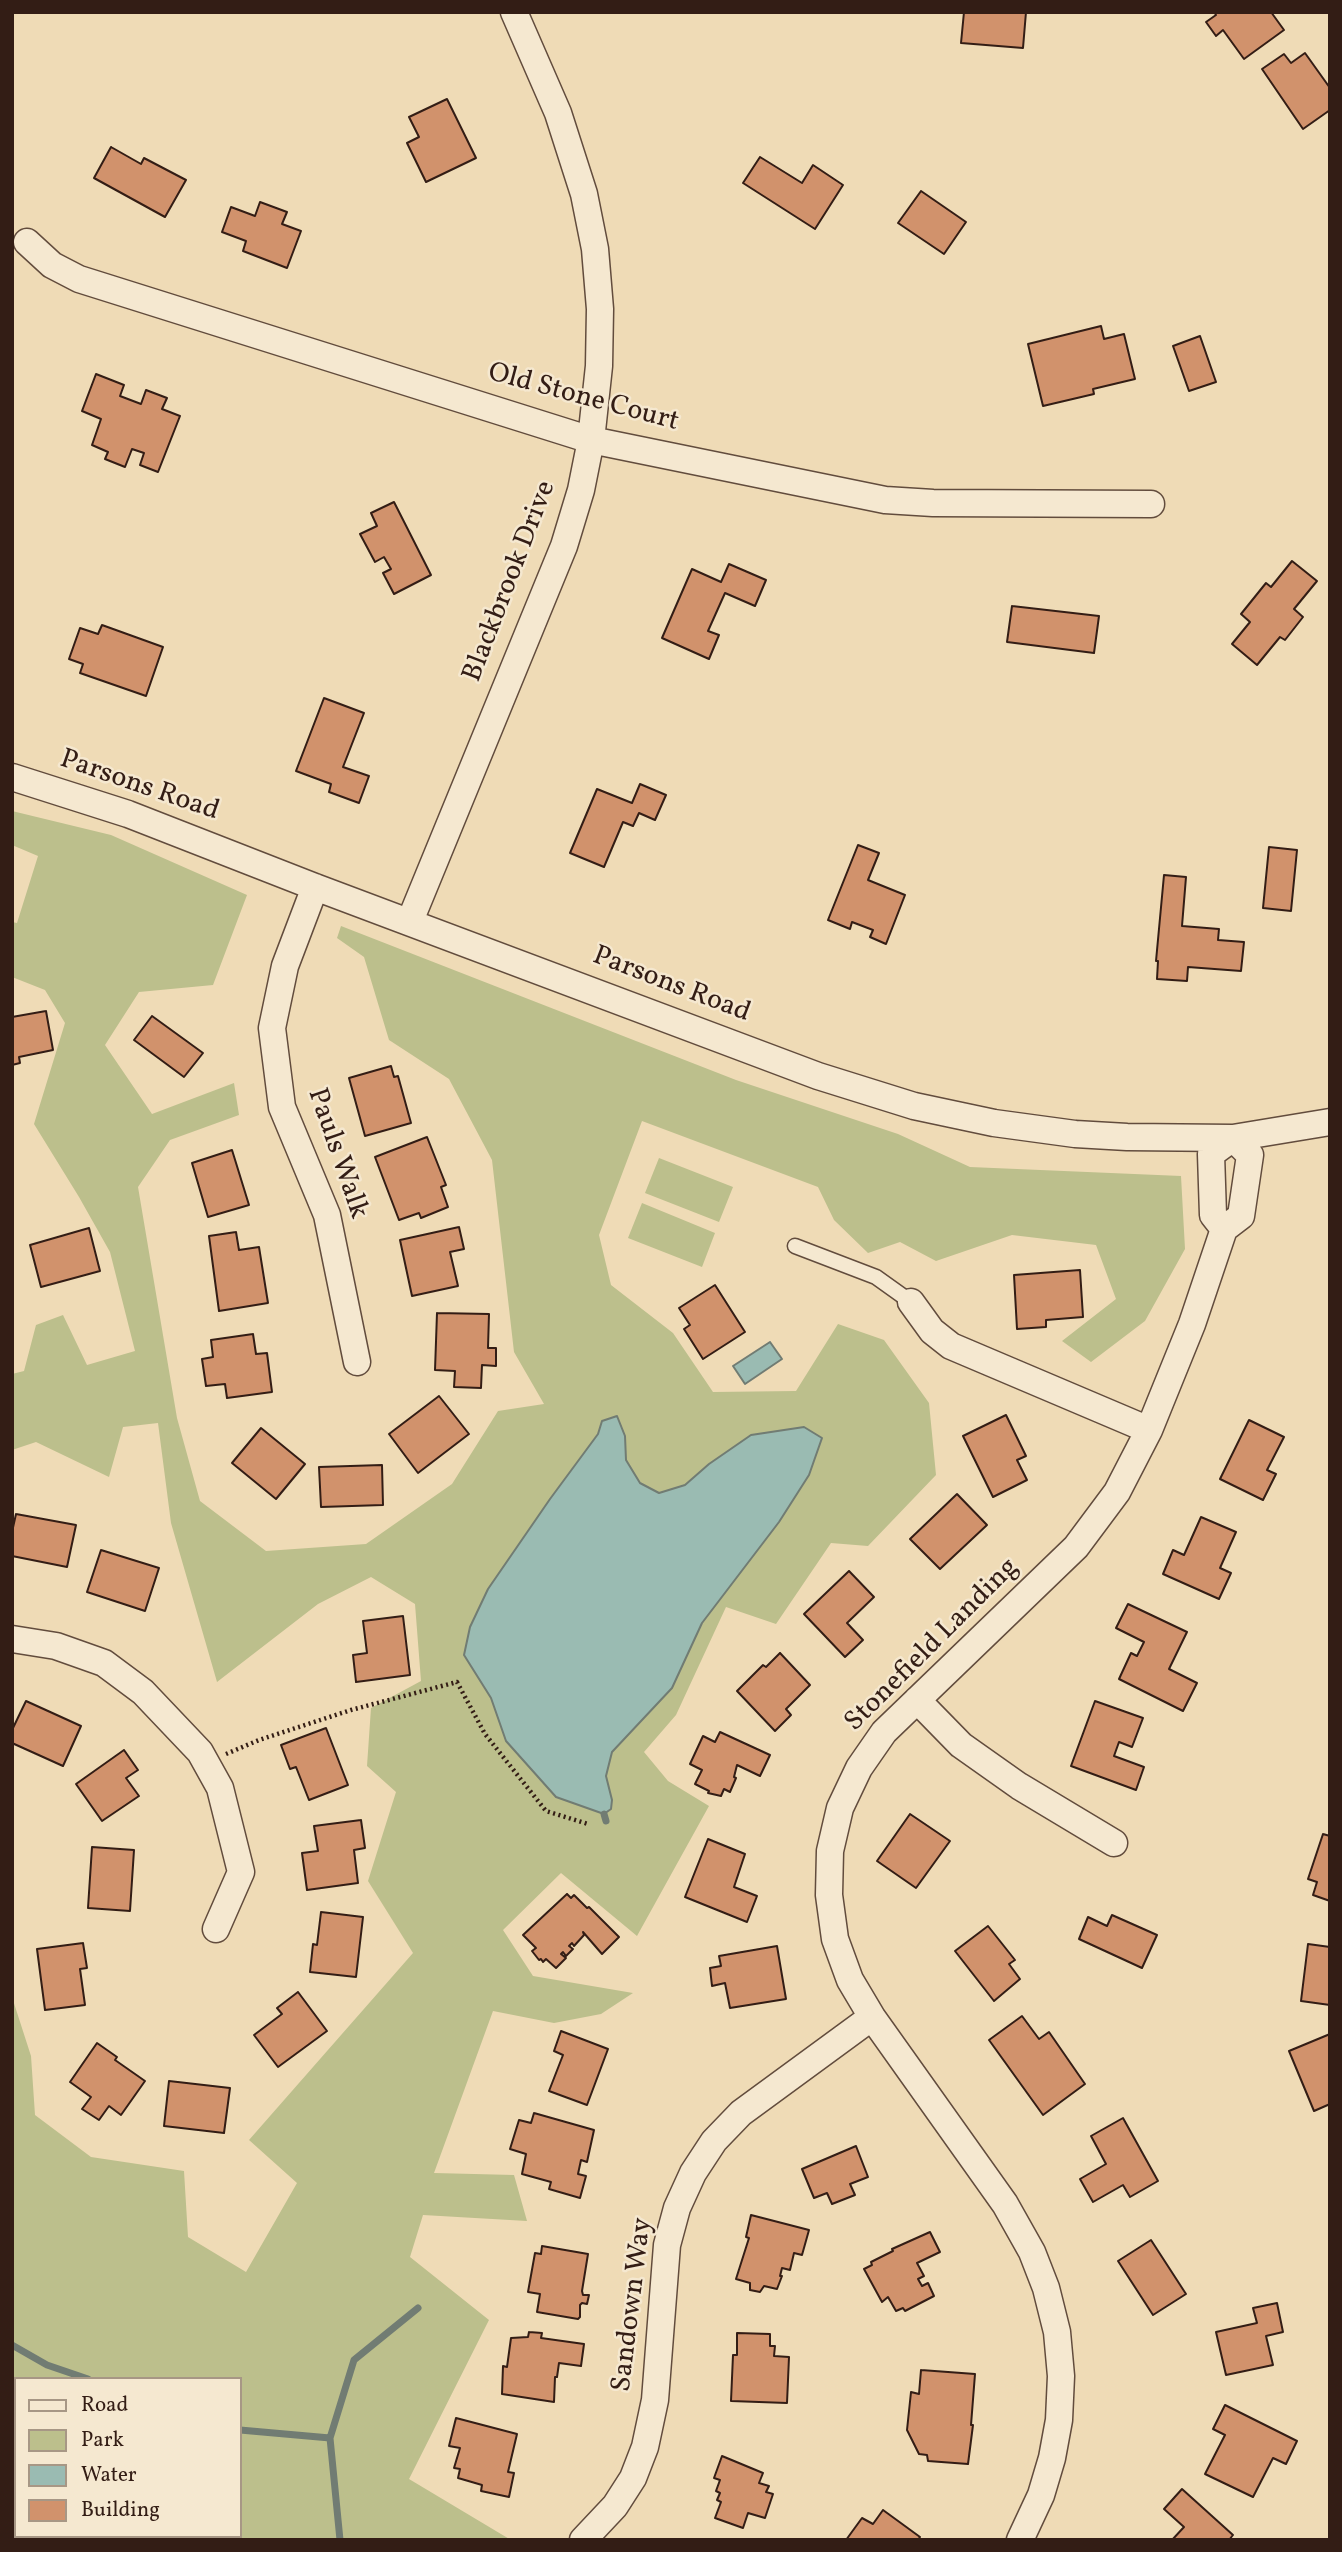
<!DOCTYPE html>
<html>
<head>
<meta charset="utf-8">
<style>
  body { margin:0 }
  #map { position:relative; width:1342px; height:2552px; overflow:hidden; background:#efdbb6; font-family:Vollkorn,serif }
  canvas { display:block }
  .frame { position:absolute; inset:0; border:14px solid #331d15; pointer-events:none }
  .legend { position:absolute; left:14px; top:2377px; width:228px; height:161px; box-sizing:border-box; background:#f5e8d0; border:2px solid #a79785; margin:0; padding:9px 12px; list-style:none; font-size:21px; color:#331d15 }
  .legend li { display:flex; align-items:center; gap:14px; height:35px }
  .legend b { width:35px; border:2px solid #a79785 }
</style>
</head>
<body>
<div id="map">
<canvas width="1342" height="2552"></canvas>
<div class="frame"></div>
<ul class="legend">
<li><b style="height:9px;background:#f5e8d0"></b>Road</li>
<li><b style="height:19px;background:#bcbf8c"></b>Park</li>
<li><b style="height:19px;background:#9abbb2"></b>Water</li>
<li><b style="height:19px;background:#d1926c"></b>Building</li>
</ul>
</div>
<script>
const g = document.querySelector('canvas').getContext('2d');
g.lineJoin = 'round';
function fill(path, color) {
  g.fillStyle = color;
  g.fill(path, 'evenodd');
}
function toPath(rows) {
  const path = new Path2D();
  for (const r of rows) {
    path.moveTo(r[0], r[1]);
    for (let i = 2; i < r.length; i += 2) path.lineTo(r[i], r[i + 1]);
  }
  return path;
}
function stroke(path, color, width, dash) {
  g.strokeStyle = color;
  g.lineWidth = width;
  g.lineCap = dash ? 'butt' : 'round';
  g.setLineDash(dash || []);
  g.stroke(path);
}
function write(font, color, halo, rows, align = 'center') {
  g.font = font + ' Vollkorn,serif';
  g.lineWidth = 5;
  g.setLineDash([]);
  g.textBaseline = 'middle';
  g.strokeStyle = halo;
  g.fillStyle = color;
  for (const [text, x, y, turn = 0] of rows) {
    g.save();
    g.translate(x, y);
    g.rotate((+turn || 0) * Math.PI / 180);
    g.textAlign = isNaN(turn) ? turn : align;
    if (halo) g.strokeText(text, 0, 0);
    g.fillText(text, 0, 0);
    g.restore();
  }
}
fill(toPath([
  [12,811,111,835,247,895,213,985,139,992,105,1045,152,1114,234,1083,239,1115,170,1140,138,1187,177,1418,200,1501,266,1551,366,1544,452,1484,498,1411,544,1404,514,1352,492,1160,449,1079,389,1040,364,957,337,938,341,926,736,1080,898,1134,970,1167,1181,1176,1185,1249,1145,1321,1091,1362,1062,1341,1116,1299,1096,1245,1012,1235,936,1261,900,1242,868,1253,834,1220,818,1187,642,1121,599,1235,611,1285,673,1333,713,1392,796,1391,838,1324,884,1340,929,1403,936,1475,868,1546,831,1543,776,1624,726,1607,676,1715,644,1752,668,1781,709,1806,637,1936,561,1873,503,1930,533,1976,633,1993,601,2014,554,2023,493,2011,434,2173,514,2175,527,2221,423,2215,410,2257,489,2320,409,2479,511,2540,12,2540,12,1997,31,2056,35,2115,91,2157,184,2171,188,2237,246,2272,297,2183,249,2140,413,1953,368,1881,396,1792,367,1766,371,1708,421,1681,415,1604,371,1577,318,1604,217,1682,171,1523,158,1423,123,1427,109,1477,36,1442,12,1450,12,1374,24,1371,36,1325,63,1315,87,1365,135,1351,110,1252,79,1197,34,1124,65,1023,45,990,12,977,12,922,17,923,38,856,12,845],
  [16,2379,240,2379,240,2536,16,2536],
  [659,1158,733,1187,719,1222,645,1193],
  [642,1203,715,1233,702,1267,628,1238]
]), '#bcbf8c');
const water = toPath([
  [770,1342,782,1359,745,1384,733,1366,770,1342],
  [617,1416,625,1436,626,1460,640,1483,659,1493,685,1485,709,1464,751,1435,804,1427,822,1438,809,1475,779,1522,702,1623,672,1688,612,1752,606,1776,612,1800,611,1809,604,1814,556,1797,506,1741,491,1698,464,1655,470,1627,488,1589,550,1499,598,1434,602,1421,617,1416]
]);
fill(water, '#9abbb2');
stroke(water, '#717c73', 2);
stroke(toPath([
  [604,1814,606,1821],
  [12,2345,47,2365,88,2379],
  [240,2430,330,2438],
  [340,2540,330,2438,354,2360,418,2308]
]), '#717c73', 7);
const building = toPath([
  [964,12,1026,12,1023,48,961,43,964,12],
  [1214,12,1271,12,1284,30,1244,59,1223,30,1216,36,1206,22,1216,15,1214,12],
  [1305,53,1330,88,1330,110,1303,129,1262,69,1284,54,1291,63,1305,53],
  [447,99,476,158,426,182,407,143,419,137,409,117,447,99],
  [111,147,141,164,144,158,186,180,165,217,94,178,111,147],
  [760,157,802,183,813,165,843,185,815,229,743,183,760,157],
  [921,191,966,222,944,254,898,223,921,191],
  [260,202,287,212,282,224,301,231,287,268,243,251,246,241,222,232,231,207,255,216,260,202],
  [1101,326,1104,339,1124,334,1135,379,1093,389,1094,394,1043,406,1028,344,1101,326],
  [1200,336,1216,382,1189,391,1173,346,1200,336],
  [96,374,124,385,120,396,141,404,146,390,167,398,162,409,180,416,158,472,140,465,144,453,132,449,125,467,105,459,108,452,92,445,101,419,82,411,96,374],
  [394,502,431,575,394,594,383,573,391,569,384,557,375,562,360,534,377,526,371,513,394,502],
  [1292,561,1317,581,1294,609,1303,617,1285,640,1280,637,1257,665,1232,644,1250,622,1241,614,1266,583,1271,587,1292,561],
  [729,564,766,580,755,606,725,593,708,631,719,635,709,659,662,638,692,569,721,582,729,564],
  [1012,606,1099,616,1094,653,1007,642,1012,606],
  [102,625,163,647,146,696,80,673,83,664,69,659,80,628,98,634,102,625],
  [324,698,364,713,343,767,369,776,359,803,329,792,331,784,296,771,324,698],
  [640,784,666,795,655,820,639,813,633,826,623,822,604,867,570,853,597,789,632,803,640,784],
  [858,845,879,853,868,880,905,895,886,944,870,937,873,930,852,922,850,929,828,920,858,845],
  [1269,847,1297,850,1291,911,1263,908,1269,847],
  [1164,875,1186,877,1182,926,1219,929,1218,940,1244,942,1241,971,1188,967,1187,981,1157,979,1158,961,1156,961,1164,875],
  [46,1011,53,1050,19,1057,20,1063,12,1065,12,1017,46,1011],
  [152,1016,203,1053,184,1077,134,1040,152,1016],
  [391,1066,394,1077,398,1076,411,1123,365,1136,349,1078,391,1066],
  [427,1137,446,1185,441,1187,448,1207,421,1218,419,1213,399,1220,375,1157,427,1137],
  [232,1150,249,1205,208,1217,192,1163,232,1150],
  [459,1227,464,1249,450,1252,458,1286,412,1296,400,1240,459,1227],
  [89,1228,100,1271,41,1287,30,1245,89,1228],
  [236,1232,239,1250,259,1247,268,1303,219,1311,209,1236,236,1232],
  [1080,1270,1083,1317,1046,1320,1046,1327,1017,1329,1014,1275,1080,1270],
  [715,1285,745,1332,703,1359,684,1329,690,1325,679,1308,715,1285],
  [437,1313,489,1314,488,1348,496,1348,496,1366,482,1365,481,1388,454,1387,455,1371,435,1370,437,1313],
  [253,1334,256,1354,267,1353,272,1392,227,1398,225,1384,206,1386,202,1359,213,1357,211,1340,253,1334],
  [439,1396,469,1434,418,1473,389,1434,439,1396],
  [1006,1415,1026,1456,1017,1460,1027,1480,993,1497,963,1436,1006,1415],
  [1249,1420,1284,1437,1267,1470,1276,1474,1263,1500,1220,1479,1249,1420],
  [261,1428,305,1464,276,1499,232,1463,261,1428],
  [382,1465,383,1505,321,1507,319,1467,382,1465],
  [957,1494,987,1525,940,1569,910,1539,957,1494],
  [16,1514,76,1525,67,1567,12,1556,12,1532,16,1514],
  [1201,1517,1236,1532,1220,1568,1231,1573,1219,1599,1163,1574,1173,1550,1184,1555,1201,1517],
  [101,1550,159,1568,145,1611,87,1592,101,1550],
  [849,1571,874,1597,847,1623,863,1640,845,1657,804,1614,849,1571],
  [1128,1604,1187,1632,1169,1669,1197,1683,1183,1711,1119,1679,1131,1653,1137,1656,1144,1642,1116,1628,1128,1604],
  [403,1616,410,1675,356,1682,353,1655,367,1653,363,1621,403,1616],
  [780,1653,810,1685,786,1709,791,1715,775,1731,737,1691,763,1665,766,1667,780,1653],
  [26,1701,81,1726,63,1766,12,1743,12,1730,26,1701],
  [1095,1701,1143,1718,1132,1747,1119,1742,1114,1756,1144,1767,1136,1790,1071,1766,1095,1701],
  [326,1728,348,1785,309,1800,296,1767,290,1769,281,1745,326,1728],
  [720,1732,770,1755,760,1776,737,1765,734,1777,736,1778,730,1792,724,1789,721,1796,708,1793,709,1791,695,1784,702,1770,690,1764,703,1736,715,1742,720,1732],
  [124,1750,138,1770,126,1778,139,1796,102,1821,76,1784,124,1750],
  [910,1814,950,1841,916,1888,877,1861,910,1814],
  [361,1820,365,1848,354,1850,358,1883,307,1890,302,1853,318,1851,314,1826,361,1820],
  [1323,1834,1330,1836,1330,1901,1313,1895,1317,1882,1308,1879,1323,1834],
  [708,1839,745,1854,734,1887,757,1896,747,1922,685,1897,708,1839],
  [92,1847,134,1850,130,1911,88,1908,92,1847],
  [567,1894,571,1898,574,1895,587,1908,589,1907,619,1937,602,1954,583,1932,584,1935,574,1946,572,1943,569,1946,573,1949,566,1956,563,1952,561,1954,566,1958,556,1968,546,1959,543,1962,541,1959,539,1960,532,1951,536,1948,523,1935,567,1894],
  [321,1912,363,1917,356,1977,310,1972,313,1944,317,1945,321,1912],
  [1112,1915,1157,1935,1142,1968,1079,1939,1088,1917,1107,1926,1112,1915],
  [988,1926,1015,1960,1009,1964,1020,1979,994,2001,955,1951,988,1926],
  [83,1943,87,1968,80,1969,85,2005,45,2010,37,1949,83,1943],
  [1308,1944,1330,1947,1330,2005,1301,2001,1308,1944],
  [777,1946,786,1999,730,2008,725,1983,712,1986,710,1968,721,1966,719,1956,777,1946],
  [298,1992,327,2031,278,2067,254,2035,282,2014,277,2008,298,1992],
  [1022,2016,1039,2039,1049,2032,1085,2084,1043,2115,989,2040,1022,2016],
  [561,2031,608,2049,587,2105,549,2091,563,2055,554,2051,561,2031],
  [1330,2034,1330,2104,1314,2111,1289,2051,1330,2034],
  [97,2043,117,2057,115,2060,145,2081,121,2115,109,2106,99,2120,82,2109,91,2097,70,2082,97,2043],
  [169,2081,230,2088,224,2133,164,2126,169,2081],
  [534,2113,594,2130,587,2162,581,2160,578,2174,586,2176,580,2198,549,2189,551,2182,522,2174,526,2154,510,2149,519,2120,531,2123,534,2113],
  [1123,2118,1158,2181,1130,2197,1123,2185,1093,2202,1080,2179,1106,2164,1091,2136,1123,2118],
  [856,2146,868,2177,850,2184,855,2195,832,2204,827,2193,814,2198,802,2169,856,2146],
  [751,2215,809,2230,802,2255,794,2253,790,2270,782,2268,780,2276,782,2276,777,2289,764,2286,760,2292,750,2290,750,2283,736,2279,749,2238,746,2237,751,2215],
  [930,2232,940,2252,917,2263,924,2276,918,2279,922,2286,928,2283,934,2296,905,2311,903,2308,896,2311,888,2297,882,2302,864,2269,872,2265,871,2262,893,2251,892,2249,930,2232],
  [1151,2240,1186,2294,1153,2315,1118,2261,1151,2240],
  [542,2246,588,2254,582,2291,583,2295,589,2295,587,2304,582,2303,580,2305,580,2317,578,2319,537,2312,540,2294,528,2292,535,2253,541,2254,542,2246],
  [1277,2303,1283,2332,1266,2336,1273,2365,1226,2375,1216,2332,1257,2323,1253,2308,1277,2303],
  [529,2332,542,2333,541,2338,584,2344,581,2366,559,2363,557,2377,555,2377,554,2402,502,2394,503,2366,507,2367,511,2338,528,2337,529,2332],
  [737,2333,770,2334,770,2346,775,2346,774,2356,789,2357,787,2403,731,2401,733,2355,737,2355,737,2333],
  [921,2370,975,2374,971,2425,973,2425,968,2464,928,2461,927,2455,919,2454,907,2430,911,2392,919,2394,921,2370],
  [1225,2405,1297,2441,1286,2464,1273,2458,1253,2497,1205,2474,1225,2435,1213,2429,1225,2405],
  [456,2418,517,2434,508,2472,514,2473,509,2497,481,2491,482,2485,458,2478,460,2469,454,2468,460,2448,449,2446,456,2418],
  [722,2456,763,2473,759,2483,769,2486,766,2492,773,2494,765,2518,748,2513,743,2528,715,2518,721,2502,717,2500,720,2493,716,2491,720,2480,714,2478,722,2456],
  [1182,2489,1233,2535,1229,2540,1172,2540,1184,2527,1164,2509,1182,2489],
  [883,2510,920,2537,918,2540,846,2540,862,2518,873,2524,883,2510]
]);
fill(building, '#d1926c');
stroke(building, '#331d15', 2);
const lane = toPath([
  [795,1246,876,1277,911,1302]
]);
const street = toPath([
  [27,242,52,265,79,279,591,440,885,500,933,503,1151,504],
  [12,777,128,814,315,887,818,1076,914,1106,994,1123,1075,1134,1127,1137,1233,1138,1330,1122],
  [315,887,285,966,272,1028,282,1107,327,1215,357,1362],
  [410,921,564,546,581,490,591,440,599,366,600,309,595,249,584,194,558,113,514,12],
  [1224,1229,1213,1215,1211,1154,1233,1138],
  [911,1302,932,1331,951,1346,1149,1430],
  [12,1639,56,1646,104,1663,143,1692,200,1752,220,1788,241,1872,216,1929],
  [917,1700,961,1745,1019,1786,1114,1843],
  [583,2540,615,2506,633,2478,645,2447,655,2400,667,2245,677,2208,693,2173,714,2141,741,2113,872,2017],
  [1020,2540,1041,2495,1052,2458,1059,2420,1061,2376,1057,2332,1046,2288,1032,2252,1005,2204,872,2017,850,1980,835,1939,829,1895,830,1851,840,1808,859,1768,884,1732,1076,1547,1117,1492,1149,1430,1192,1324,1224,1229,1241,1216,1250,1155,1233,1138]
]);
stroke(lane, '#624c3d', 17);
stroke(street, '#624c3d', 29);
stroke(toPath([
  [226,1754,259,1740,351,1710,457,1682,485,1734,546,1811,588,1824]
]), '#331d15', 4.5, [2, 3.5]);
stroke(lane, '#f5e8d0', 14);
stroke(street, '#f5e8d0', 26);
write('28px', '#331d15', '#f5e8d0', [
  ["Old Stone Court",583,399,15],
  ["Blackbrook Drive",511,582,-69],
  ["Parsons Road",139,787,19],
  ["Parsons Road",671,986,21],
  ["Pauls Walk",336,1154,71],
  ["Stonefield Landing",933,1646,-45],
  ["Sandown Way",634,2305,-83]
]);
</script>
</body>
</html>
